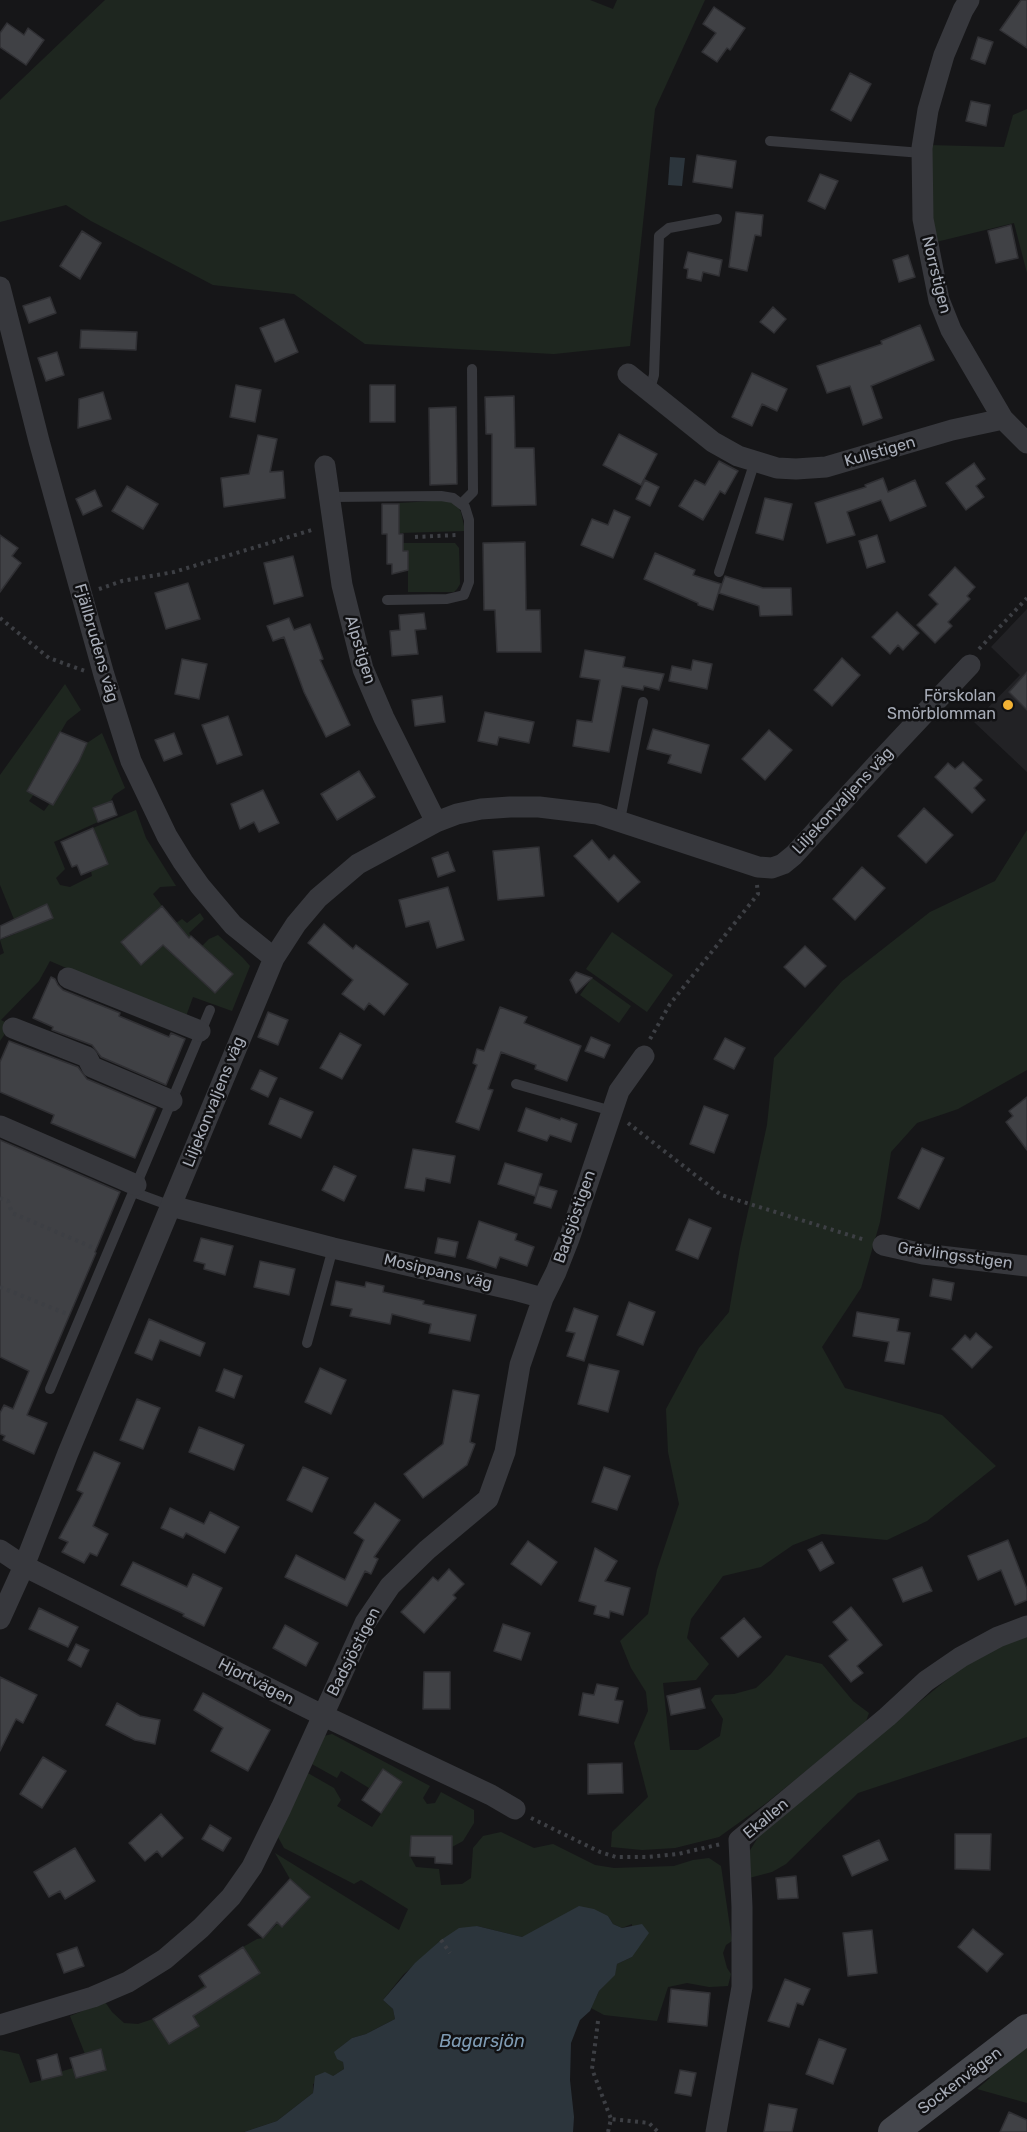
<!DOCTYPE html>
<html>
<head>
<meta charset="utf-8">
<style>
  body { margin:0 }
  canvas { display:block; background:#161618 }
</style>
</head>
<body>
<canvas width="1027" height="2132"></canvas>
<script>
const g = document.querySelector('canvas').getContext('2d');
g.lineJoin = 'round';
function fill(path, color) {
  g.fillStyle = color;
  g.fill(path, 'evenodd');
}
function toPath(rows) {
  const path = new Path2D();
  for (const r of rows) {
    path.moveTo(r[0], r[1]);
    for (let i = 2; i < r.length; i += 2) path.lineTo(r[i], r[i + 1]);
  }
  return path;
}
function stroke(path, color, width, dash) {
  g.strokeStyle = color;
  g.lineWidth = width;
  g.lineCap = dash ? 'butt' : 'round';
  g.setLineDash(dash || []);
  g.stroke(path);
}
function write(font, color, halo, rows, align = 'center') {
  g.font = font + ' Rubik,sans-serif';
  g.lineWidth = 5;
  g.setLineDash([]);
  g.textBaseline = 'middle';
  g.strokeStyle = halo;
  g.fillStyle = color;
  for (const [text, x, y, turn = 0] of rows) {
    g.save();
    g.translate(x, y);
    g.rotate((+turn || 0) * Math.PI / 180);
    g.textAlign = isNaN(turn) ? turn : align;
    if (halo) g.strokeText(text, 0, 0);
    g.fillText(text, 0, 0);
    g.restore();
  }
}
fill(toPath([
  [1027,609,1027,772,974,722,1020,675,991,647]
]), '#222225');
fill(toPath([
  [105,0,590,0,613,9,617,0,705,0,655,109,630,346,554,354,365,344,294,294,213,285,91,221,66,205,0,222,0,100],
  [1027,109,1027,273,1014,223,936,242,928,203,928,145,1004,147,1013,115],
  [449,500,457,505,461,512,465,531,399,533,399,503],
  [403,543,455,543,459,548,460,584,457,589,454,592,408,592,408,552,403,551],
  [65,684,81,710,67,721,45,759,27,790,34,794,29,801,44,811,50,803,53,805,71,774,60,754,79,761,87,743,102,733,125,788,114,795,98,822,54,842,65,869,56,878,60,885,70,887,92,876,91,871,108,864,93,828,136,810,146,838,176,886,160,887,153,894,162,906,121,942,141,964,170,939,165,932,176,923,182,919,187,923,200,913,204,919,189,933,191,936,174,955,215,993,233,974,202,946,209,939,218,935,243,958,250,966,232,1011,193,997,185,1019,50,961,39,981,1,1020,11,1025,0,1041,0,955,4,953,0,940,15,934,14,931,18,929,0,885,0,775],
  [1027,830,1027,1070,958,1109,917,1123,891,1152,880,1222,861,1288,822,1347,845,1388,942,1415,996,1466,927,1521,887,1540,822,1534,793,1545,761,1567,723,1576,691,1619,687,1638,709,1664,696,1680,663,1683,670,1750,698,1750,720,1736,723,1719,711,1700,715,1695,734,1694,756,1688,771,1674,786,1655,822,1664,853,1701,869,1713,865,1724,765,1804,719,1837,675,1848,642,1850,611,1847,612,1832,648,1797,634,1743,648,1711,646,1692,631,1668,620,1641,648,1614,657,1570,679,1504,668,1452,666,1409,699,1348,729,1312,740,1248,767,1125,774,1058,842,981,930,912,995,881],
  [612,932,673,975,647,1012,586,969],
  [592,978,631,1006,619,1023,580,995],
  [1027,1635,1027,1737,858,1793,786,1864,772,1872,749,1878,747,1855,764,1828,960,1669,1001,1644],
  [332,1734,430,1786,423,1798,427,1804,435,1803,441,1792,474,1810,474,1823,463,1841,452,1847,452,1836,411,1836,410,1856,416,1867,439,1869,441,1885,462,1884,471,1878,473,1848,483,1836,501,1832,534,1848,553,1844,595,1865,614,1868,674,1866,693,1860,709,1858,721,1866,732,1941,726,1945,723,1953,727,1968,731,1974,728,1986,709,1987,687,1983,668,1987,657,2021,604,2015,591,2008,599,1991,614,1975,617,1964,632,1957,632,1924,622,1928,613,1924,608,1916,522,1937,477,1926,441,1940,403,1975,383,2000,393,2009,395,2019,366,2034,352,2038,335,2052,343,2062,344,2069,333,2076,313,2084,313,2093,277,2121,244,2132,0,2132,0,2050,19,2054,30,2083,54,2077,53,2074,73,2068,76,2078,106,2070,101,2049,85,2054,70,2016,105,2002,112,2012,124,2023,138,2024,153,2019,169,2044,199,2026,184,2000,205,1985,217,2001,259,1974,243,1947,257,1939,263,1938,278,1923,283,1927,310,1897,290,1879,275,1853,399,1930,408,1909,361,1880,354,1884,284,1848,278,1837,306,1772,334,1788,341,1800,337,1806,372,1827,402,1782,383,1769,369,1788,341,1771,337,1778,310,1763,324,1736],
  [1027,2040,1027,2103,977,2089,990,2078,983,2075]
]), '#1e261f');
fill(toPath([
  [670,157,685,158,682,186,668,185],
  [579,1906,594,1909,608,1916,613,1924,622,1928,642,1924,649,1933,632,1957,617,1964,615,1975,599,1991,590,2011,580,2020,571,2043,570,2080,574,2117,573,2132,244,2132,277,2121,313,2093,315,2076,325,2072,333,2076,344,2069,343,2062,337,2059,334,2052,352,2038,366,2034,395,2019,393,2009,383,2000,415,1963,441,1940,459,1928,477,1926,522,1937]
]), '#2c353c');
const building = toPath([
  [1021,0,1027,0,1027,48,1000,30,1021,0],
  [714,7,745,28,730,50,727,48,717,62,702,52,716,33,703,24,714,7],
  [7,23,24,35,28,28,44,40,26,65,0,47,0,33,7,23],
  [978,37,993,42,985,64,971,59,978,37],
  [850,73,871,84,851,121,831,110,850,73],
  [971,101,990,105,986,126,966,121,971,101],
  [697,155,736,161,732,188,693,182,697,155],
  [820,174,838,181,825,209,808,201,820,174],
  [736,212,763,215,761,236,755,235,747,271,729,267,736,212],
  [1011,225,1018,258,996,263,988,231,1011,225],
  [82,231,101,243,80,279,60,266,82,231],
  [688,252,722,260,719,276,703,272,701,281,687,278,688,269,684,268,688,252],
  [908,255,915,277,899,282,893,260,908,255],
  [50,297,56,313,29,323,23,306,50,297],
  [773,307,786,319,774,333,760,322,773,307],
  [284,319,298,352,275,362,260,328,284,319],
  [920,325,934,360,871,386,882,418,863,425,850,386,827,393,817,366,882,344,881,341,920,325],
  [81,330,137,332,136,350,80,348,81,330],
  [57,352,64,375,46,381,38,358,57,352],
  [752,373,787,389,777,411,762,404,752,426,732,417,752,373],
  [236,385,261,390,255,422,230,417,236,385],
  [370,385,395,385,395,422,370,422,370,385],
  [103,392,111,419,78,428,79,399,103,392],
  [514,396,515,448,534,448,536,505,492,506,492,434,486,434,485,397,514,396],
  [456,407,457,484,430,485,429,408,456,407],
  [619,434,657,454,641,485,603,465,619,434],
  [258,435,277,439,270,472,283,471,285,498,224,507,221,478,249,474,258,435],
  [719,461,738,471,725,494,720,491,703,520,679,506,695,480,705,485,719,461],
  [974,463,985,479,976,486,984,497,966,510,946,483,974,463],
  [883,478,888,492,915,480,926,506,890,521,881,500,847,512,855,535,827,543,815,503,866,487,865,485,883,478],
  [645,480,659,487,650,506,636,499,645,480],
  [127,486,158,504,143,529,112,511,127,486],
  [95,490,102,506,83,515,76,499,95,490],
  [765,498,792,504,783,540,756,533,765,498],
  [382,504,399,504,399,534,403,534,403,551,408,551,408,570,392,574,392,564,387,564,387,534,382,534,382,504],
  [614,510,630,517,613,558,581,545,592,519,608,525,614,510],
  [0,535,18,548,12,556,21,563,0,592,0,535],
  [877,535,885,562,867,568,859,541,877,535],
  [525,542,526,610,540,610,541,652,497,652,495,610,484,610,483,543,525,542],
  [655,553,695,570,693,575,721,584,713,610,698,605,698,603,644,579,655,553],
  [293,556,303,596,274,604,264,563,293,556],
  [955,567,975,587,967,596,970,599,948,622,952,626,935,643,917,625,938,604,929,595,955,567],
  [725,576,763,588,791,588,792,615,760,616,759,606,719,593,725,576],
  [188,583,200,619,166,629,155,593,188,583],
  [897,612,919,633,903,650,898,645,890,654,872,637,897,612],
  [424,613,426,629,415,630,418,654,392,656,390,631,400,630,399,615,424,613],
  [289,618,294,630,310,624,323,659,320,660,350,725,326,737,304,692,284,637,273,641,267,626,289,618],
  [585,650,625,657,623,667,664,674,659,690,644,686,643,690,622,686,609,752,573,746,577,720,592,722,600,680,580,677,585,650],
  [842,658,860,675,832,706,814,690,842,658],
  [182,659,207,664,199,699,175,694,182,659],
  [693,660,712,664,707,689,669,681,672,666,691,670,693,660],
  [1027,672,1027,710,1009,692,1027,672],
  [442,696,445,722,415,726,412,700,442,696],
  [485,712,534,722,529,743,499,737,497,745,478,741,485,712],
  [228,716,242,755,217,764,202,725,228,716],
  [653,729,709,745,701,773,668,763,671,755,647,749,653,729],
  [769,730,792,750,765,780,742,759,769,730],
  [60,732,87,743,79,761,53,805,27,791,60,732],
  [174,733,182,754,164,761,155,740,174,733],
  [963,762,982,780,974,788,985,800,972,813,935,777,948,763,955,769,963,762],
  [359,771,375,797,337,820,321,794,359,771],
  [263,790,279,823,259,832,254,822,240,829,231,804,263,790],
  [112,801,117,815,98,822,93,808,112,801],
  [924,808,953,835,926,863,898,836,924,808],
  [93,828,108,864,81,875,77,865,72,867,61,842,93,828],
  [592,840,609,860,614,855,640,882,618,902,574,856,592,840],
  [539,847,544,896,498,900,493,851,539,847],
  [448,852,455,871,438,877,432,858,448,852],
  [862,867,885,888,855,920,833,899,862,867],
  [448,887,464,940,437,948,429,921,406,927,399,900,448,887],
  [47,904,53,918,0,939,0,926,47,904],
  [162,906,189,938,191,936,233,974,215,993,163,945,141,965,121,942,162,906],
  [324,924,353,949,356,945,408,984,384,1015,369,1003,364,1010,342,994,353,980,308,943,324,924],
  [805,946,826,966,805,987,784,967,805,946],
  [576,972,592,978,576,993,570,980,576,972],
  [51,977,55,979,58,985,63,990,120,1013,119,1016,169,1037,171,1033,185,1039,166,1085,101,1057,92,1045,52,1030,53,1027,33,1018,51,977],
  [500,1007,527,1017,524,1023,581,1046,567,1081,535,1069,536,1065,501,1052,488,1089,493,1090,479,1130,456,1122,477,1065,473,1063,477,1049,484,1051,500,1007],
  [268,1012,288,1020,278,1045,258,1037,268,1012],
  [340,1033,361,1045,342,1079,320,1068,340,1033],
  [591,1037,610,1045,604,1058,585,1051,591,1037],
  [725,1038,745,1048,734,1069,714,1059,725,1038],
  [9,1041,78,1067,87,1079,156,1108,135,1158,51,1123,54,1115,0,1092,0,1062,9,1041],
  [260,1070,277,1078,268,1097,251,1089,260,1070],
  [1027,1097,1027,1150,1006,1122,1013,1116,1009,1111,1027,1097],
  [280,1098,313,1112,301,1138,269,1124,280,1098],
  [704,1106,728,1115,714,1153,690,1144,704,1106],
  [526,1108,560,1120,561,1118,577,1124,571,1142,550,1135,547,1141,518,1131,526,1108],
  [0,1140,120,1192,95,1252,96,1253,27,1415,47,1423,34,1454,3,1440,5,1436,0,1434,0,1413,4,1405,13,1409,29,1371,0,1357,0,1140],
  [922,1148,944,1158,919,1209,898,1198,922,1148],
  [413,1149,455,1156,450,1183,426,1178,424,1191,405,1188,413,1149],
  [505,1163,542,1174,535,1196,498,1184,505,1163],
  [334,1166,356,1176,344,1201,322,1190,334,1166],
  [539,1186,557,1191,551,1208,534,1203,539,1186],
  [689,1219,711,1228,698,1259,676,1250,689,1219],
  [479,1221,517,1234,515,1240,534,1247,527,1266,500,1257,496,1268,467,1258,479,1221],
  [201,1238,233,1246,225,1275,204,1269,205,1264,194,1261,201,1238],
  [438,1238,458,1242,455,1257,435,1253,438,1238],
  [260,1261,295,1269,289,1295,254,1287,260,1261],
  [933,1279,954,1283,951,1300,930,1296,933,1279],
  [336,1281,365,1287,366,1282,384,1286,383,1292,424,1301,423,1304,476,1315,470,1341,429,1333,431,1324,392,1314,390,1324,350,1316,352,1309,331,1305,336,1281],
  [629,1302,655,1312,643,1345,617,1335,629,1302],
  [574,1308,598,1316,584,1361,567,1356,575,1333,566,1331,574,1308],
  [857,1312,899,1319,897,1331,910,1333,904,1364,885,1361,889,1342,853,1336,857,1312],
  [149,1319,205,1343,200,1356,160,1340,152,1360,135,1353,149,1319],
  [976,1333,992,1347,972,1368,952,1349,965,1335,970,1340,976,1333],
  [589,1364,619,1371,608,1412,578,1404,589,1364],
  [320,1368,346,1380,331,1414,305,1402,320,1368],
  [224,1369,242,1376,234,1398,216,1391,224,1369],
  [453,1390,479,1395,470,1442,475,1444,467,1465,423,1498,404,1474,443,1444,453,1390],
  [137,1399,160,1408,143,1449,120,1440,137,1399],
  [199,1427,244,1445,234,1470,189,1452,199,1427],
  [94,1452,120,1463,93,1526,108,1534,97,1556,90,1553,84,1563,62,1552,68,1542,59,1538,83,1493,77,1490,94,1452],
  [303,1467,328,1478,312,1512,287,1500,303,1467],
  [604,1467,630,1476,617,1510,592,1502,604,1467],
  [375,1503,400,1520,374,1557,378,1559,371,1574,365,1571,347,1606,285,1577,296,1555,345,1580,364,1540,354,1533,375,1503],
  [170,1508,204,1524,210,1512,239,1527,225,1553,186,1533,183,1538,161,1528,170,1508],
  [1008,1540,1027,1589,1027,1600,1015,1605,1001,1570,978,1580,968,1556,1008,1540],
  [528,1541,557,1562,541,1585,511,1564,528,1541],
  [822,1542,834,1563,820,1571,808,1550,822,1542],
  [595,1548,617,1561,605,1581,630,1588,623,1615,610,1611,609,1618,594,1614,596,1606,579,1601,595,1548],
  [133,1562,187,1587,193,1574,222,1588,204,1626,183,1616,184,1614,121,1585,133,1562],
  [922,1567,932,1591,903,1602,893,1579,922,1567],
  [449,1569,464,1584,453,1595,456,1598,424,1633,401,1612,433,1577,438,1581,449,1569],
  [851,1607,882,1645,857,1666,863,1673,851,1682,829,1656,848,1640,833,1622,851,1607],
  [39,1608,78,1627,68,1647,29,1629,39,1608],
  [744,1618,761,1637,738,1657,721,1638,744,1618],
  [503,1624,530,1633,521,1660,494,1651,503,1624],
  [285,1625,318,1643,306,1666,273,1648,285,1625],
  [76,1644,89,1650,81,1667,68,1660,76,1644],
  [424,1672,450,1672,450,1709,423,1709,424,1672],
  [0,1677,37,1695,23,1723,16,1719,0,1751,0,1677],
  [597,1684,618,1688,615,1700,623,1701,618,1723,579,1715,583,1693,594,1695,597,1684],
  [700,1688,705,1708,671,1715,667,1696,700,1688],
  [203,1693,270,1730,248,1771,211,1751,223,1728,194,1710,203,1693],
  [117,1703,140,1716,160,1720,155,1744,135,1740,106,1725,117,1703],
  [43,1757,66,1771,42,1808,20,1794,43,1757],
  [622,1763,623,1793,588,1794,588,1764,622,1763],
  [383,1769,402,1782,381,1813,362,1800,383,1769],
  [161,1814,183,1838,162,1857,157,1851,145,1861,129,1843,161,1814],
  [210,1825,231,1838,223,1851,202,1839,210,1825],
  [955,1834,991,1834,990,1870,955,1869,955,1834],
  [411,1836,452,1836,452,1864,435,1863,435,1857,410,1856,411,1836],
  [879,1840,888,1860,852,1876,843,1856,879,1840],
  [75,1848,95,1881,65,1899,60,1891,49,1897,34,1872,75,1848],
  [796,1876,798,1898,778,1899,776,1878,796,1876],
  [290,1879,310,1897,282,1927,277,1922,263,1938,248,1925,290,1879],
  [973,1929,1003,1954,987,1972,958,1947,973,1929],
  [872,1930,877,1973,848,1976,843,1933,872,1930],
  [77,1947,84,1966,64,1973,57,1954,77,1947],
  [243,1947,260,1973,193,2016,199,2026,169,2044,153,2019,206,1987,199,1976,243,1947],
  [785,1979,810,1989,803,2005,797,2003,789,2027,768,2021,785,1979],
  [671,1989,710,1993,707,2026,668,2022,671,1989],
  [819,2039,846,2049,833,2084,806,2074,819,2039],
  [101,2049,106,2070,76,2078,70,2058,101,2049],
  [57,2054,62,2075,42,2080,37,2060,57,2054],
  [680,2070,696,2073,691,2096,675,2093,680,2070],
  [769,2104,797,2109,792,2132,764,2132,769,2104],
  [1009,2112,1027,2120,1027,2132,1000,2132,1009,2112]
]);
fill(building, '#404145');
stroke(building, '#303034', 1.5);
stroke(toPath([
  [415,537,456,535],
  [99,589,122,581,174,572,315,529],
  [0,618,49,658,85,671],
  [979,649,1027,598],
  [650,1039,670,1004,758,894,757,885],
  [628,1123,721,1195,865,1240],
  [0,1198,8,1201,12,1213,94,1248],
  [0,1287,67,1314],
  [531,1818,600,1852,616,1857,648,1857,678,1854,721,1844],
  [441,1940,450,1953],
  [598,2021,592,2069,611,2119],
  [608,2132,611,2119,649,2123,658,2132]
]), '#3d3f44', 4, [3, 4.5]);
stroke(toPath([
  [770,141,922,153],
  [649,392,654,375,659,236,669,228,717,219],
  [330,497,441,496,453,498,465,507,469,520,469,582,464,595,447,599,387,600],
  [462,503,473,492,472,369],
  [719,572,755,461],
  [620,820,643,702],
  [516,1084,612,1111],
  [133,1192,171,1206],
  [307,1343,333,1248],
  [50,1389,210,1010]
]), '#37383d', 10);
stroke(toPath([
  [969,0,963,10,944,55,928,110,922,148,923,219,939,300,951,330,1003,419,1027,443],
  [0,287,39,441,104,675,131,761,167,836,183,862,200,886,233,925,274,958],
  [628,374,713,442,738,456,777,468,796,469,826,467,952,430,1003,419],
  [325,466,342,585,363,669,384,718,436,822],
  [68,978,200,1031],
  [13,1028,87,1057,92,1067,172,1101],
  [0,1126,136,1185],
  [171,1206,333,1248,514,1290,543,1298],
  [883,1245,923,1254,1027,1266],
  [0,1550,24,1566,322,1715,491,1795,515,1809],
  [0,1619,24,1566,68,1453,274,958,296,924,318,898,358,864,436,822,457,814,481,809,510,807,539,807,597,814,758,867,772,868,783,864,794,855,878,763,970,665],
  [0,2025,93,1997,128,1982,165,1959,201,1928,231,1897,252,1867,281,1808,365,1623,390,1586,427,1550,488,1499,505,1452,520,1365,543,1298,556,1272,569,1239,619,1091,644,1056],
  [716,2132,742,1987,742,1907,739,1840,887,1717,926,1681,961,1657,998,1637,1027,1626]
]), '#37383d', 21);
stroke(toPath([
  [893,2132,1027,2029]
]), '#45474d', 30);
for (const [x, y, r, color] of [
  [1008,705,6,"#f2b134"]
]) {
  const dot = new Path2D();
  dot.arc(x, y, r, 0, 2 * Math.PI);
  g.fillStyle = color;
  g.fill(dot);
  stroke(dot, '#111113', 2);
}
write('16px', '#a8adb8', '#111113', [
  ["Norrstigen",936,275,76],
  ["Kullstigen",880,452,-16],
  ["Fjällbrudens väg",96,643,74],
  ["Alpstigen",360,650,73],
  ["Liljekonvaljens väg",843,801,-47],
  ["Liljekonvaljens väg",214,1102,-68],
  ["Badsjöstigen",575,1217,-71],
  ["Grävlingsstigen",955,1256,8],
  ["Mosippans väg",438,1272,13],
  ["Badsjöstigen",354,1652,-63],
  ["Hjortvägen",256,1682,27],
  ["Ekallen",766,1819,-40],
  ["Sockenvägen",960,2081,-37]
]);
write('16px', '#a8adb8', '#111113', [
  ["Förskolan",996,696],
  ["Smörblomman",996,714]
], 'right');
write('italic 18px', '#7f9bb3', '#111113', [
  ["Bagarsjön",482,2042]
]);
</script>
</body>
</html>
